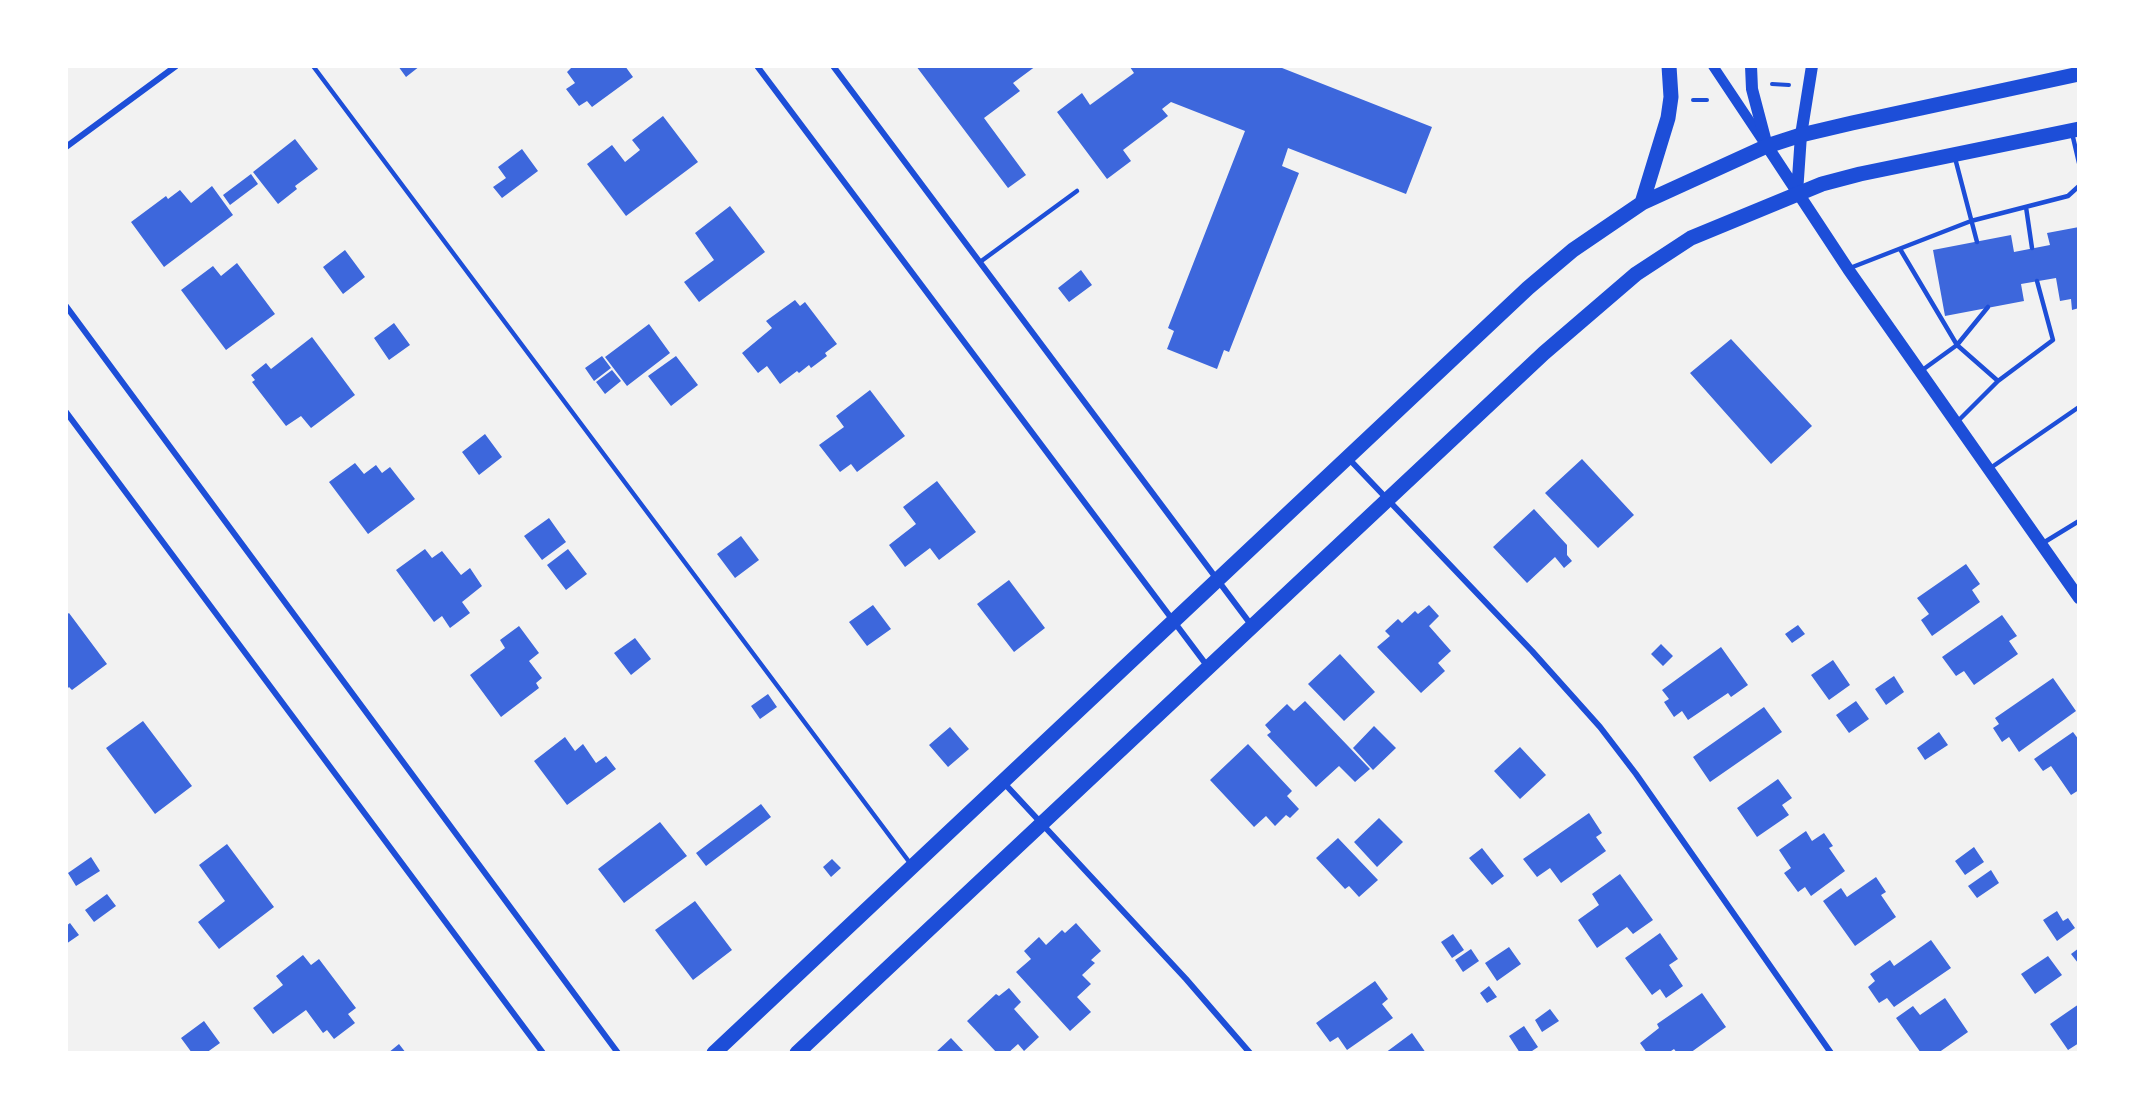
<!DOCTYPE html>
<html>
<head>
<meta charset="utf-8">
<style>
  body { margin:0 }
  #map { position:relative; width:2145px; height:1119px; overflow:hidden; background:#f2f2f2; font-family:"DM Sans",sans-serif }
  canvas { display:block }
  .frame { position:absolute; inset:0; border:68px solid #fff; pointer-events:none }
</style>
</head>
<body>
<div id="map">
<canvas width="2145" height="1119"></canvas>
<div class="frame"></div>
</div>
<script>
const g = document.querySelector('canvas').getContext('2d');
g.lineJoin = 'round';
function fill(path, color) {
  g.fillStyle = color;
  g.fill(path, 'evenodd');
}
function toPath(rows) {
  const path = new Path2D();
  for (const r of rows) {
    path.moveTo(r[0], r[1]);
    for (let i = 2; i < r.length; i += 2) path.lineTo(r[i], r[i + 1]);
  }
  return path;
}
function stroke(path, color, width, dash) {
  g.strokeStyle = color;
  g.lineWidth = width;
  g.lineCap = dash ? 'butt' : 'round';
  g.setLineDash(dash || []);
  g.stroke(path);
}
fill(toPath([
  [398,66,420,66,406,77],
  [573,66,625,66,633,77,592,107,587,101,579,106,566,89,575,83,567,72],
  [916,66,1036,66,1013,83,1020,91,984,118,1026,175,1008,188],
  [1132,66,1277,66,1432,127,1406,194,1288,148,1282,166,1299,173,1229,352,1224,350,1217,369,1167,349,1174,331,1168,328,1245,131,1171,102,1162,109,1168,116,1123,150,1131,161,1107,179,1057,112,1082,93,1090,105,1134,73,1130,67],
  [663,116,698,162,626,216,587,164,612,145,625,162,640,150,632,140],
  [295,139,318,169,295,186,297,189,278,204,253,172],
  [522,149,538,171,502,198,493,187,506,178,498,167],
  [251,174,258,184,230,205,223,195],
  [212,186,233,215,164,267,131,222,166,196,168,199,180,190,191,203],
  [730,206,765,252,699,302,684,282,714,260,695,233],
  [2079,227,2079,308,2072,310,2071,299,2060,301,2056,278,2021,284,2024,301,1945,316,1933,250,2011,235,2014,252,2050,245,2047,233],
  [345,250,365,277,343,294,323,267],
  [237,263,275,314,226,350,181,290,213,266,221,276],
  [1081,270,1092,285,1069,302,1058,288],
  [795,300,800,306,805,302,837,344,825,353,827,356,811,368,809,365,799,373,797,371,780,384,767,366,758,373,742,353,772,328,766,321],
  [394,323,410,345,389,360,374,338],
  [649,324,670,353,627,386,605,357],
  [312,337,355,395,311,428,301,416,286,426,252,382,255,380,251,375,266,363,271,369],
  [1731,339,1812,426,1771,464,1690,373],
  [602,356,611,368,594,381,585,368],
  [676,356,698,385,671,406,648,376],
  [612,370,621,381,605,394,596,382],
  [870,390,905,436,857,472,851,464,840,472,819,445,844,427,836,416],
  [485,434,502,457,479,475,462,452],
  [1582,459,1634,515,1598,548,1545,493],
  [355,463,364,474,376,465,382,473,390,467,415,499,368,534,329,482],
  [937,481,976,532,939,560,930,548,905,567,889,545,916,524,903,507],
  [1534,509,1567,545,1567,555,1572,561,1564,568,1555,557,1527,583,1493,547],
  [549,518,566,542,542,560,524,536],
  [741,536,759,560,735,578,717,554],
  [425,549,432,558,442,551,461,575,470,568,482,586,462,602,470,613,450,628,442,616,434,622,396,570],
  [568,549,587,574,566,590,547,565],
  [1966,564,1980,584,1972,590,1980,602,1932,636,1921,620,1929,614,1917,598],
  [1009,580,1045,628,1014,652,977,604],
  [873,605,891,629,867,646,849,622],
  [1429,605,1439,616,1429,626,1451,651,1438,663,1445,671,1421,693,1377,647,1390,636,1385,631,1398,619,1402,623,1415,611,1418,614],
  [69,613,107,664,72,690,69,687,66,690,66,615],
  [2002,615,2017,636,2009,641,2018,654,1974,685,1964,671,1956,676,1942,657],
  [1798,625,1805,634,1792,643,1785,634],
  [519,626,539,653,529,661,542,678,536,683,539,688,501,717,470,675,505,648,500,640],
  [635,638,651,659,631,675,614,653],
  [1661,644,1673,656,1663,666,1651,654],
  [1721,647,1748,685,1731,697,1728,693,1688,720,1682,711,1674,717,1664,702,1669,699,1662,690],
  [1340,654,1375,692,1344,721,1308,684],
  [1833,660,1850,685,1829,700,1811,675],
  [1894,676,1904,692,1886,705,1875,689],
  [2053,678,2076,711,2019,752,2009,737,2002,742,1993,728,1999,724,1995,718],
  [768,694,777,707,760,719,751,706],
  [1305,701,1370,769,1355,782,1339,766,1316,787,1267,735,1271,732,1265,725,1287,704,1294,711],
  [1856,701,1869,719,1849,733,1836,715],
  [1764,707,1782,732,1710,782,1693,757],
  [143,721,192,786,155,814,106,748],
  [1374,726,1396,748,1373,770,1353,748],
  [950,727,969,749,948,767,929,745],
  [1939,732,1948,745,1925,760,1917,748],
  [2073,732,2079,740,2079,790,2071,795,2051,766,2043,771,2034,759],
  [565,737,575,751,583,744,596,763,606,756,616,769,567,805,534,761],
  [1248,744,1292,791,1287,796,1299,809,1290,818,1286,815,1275,826,1266,816,1254,827,1210,780],
  [1520,747,1546,775,1520,799,1494,771],
  [1778,779,1792,798,1782,805,1789,815,1757,837,1737,808],
  [761,804,771,817,706,866,696,853],
  [1589,813,1602,833,1596,837,1606,851,1561,883,1550,868,1537,877,1523,859],
  [1379,818,1403,842,1377,867,1354,842],
  [660,822,687,856,624,903,598,869],
  [1806,831,1812,841,1824,833,1833,846,1829,848,1845,871,1811,896,1805,887,1798,892,1784,873,1791,868,1779,850],
  [1338,838,1378,880,1359,897,1349,886,1345,889,1316,858],
  [227,844,274,907,219,949,198,922,225,901,199,865],
  [1974,847,1984,862,1965,875,1955,861],
  [1482,848,1504,876,1492,885,1469,858],
  [91,857,100,871,76,886,68,873],
  [832,859,841,868,831,877,823,867],
  [1991,870,1999,883,1977,898,1968,886],
  [1620,874,1653,920,1633,934,1627,927,1597,948,1578,920,1599,905,1592,894],
  [1876,877,1886,892,1881,895,1896,917,1855,946,1823,901,1841,888,1847,897],
  [107,894,116,906,94,922,85,910],
  [695,901,732,950,693,980,655,930],
  [2057,911,2063,921,2068,918,2075,928,2057,941,2043,920],
  [70,923,79,935,66,944,66,926],
  [1076,923,1101,951,1091,960,1095,963,1082,975,1091,984,1077,997,1091,1012,1070,1031,1016,972,1031,959,1024,951,1039,937,1046,945,1062,930,1065,933],
  [1660,933,1678,959,1669,965,1683,986,1666,998,1660,989,1652,995,1625,958],
  [1453,934,1464,950,1452,958,1441,942],
  [1931,940,1951,968,1894,1007,1887,998,1879,1003,1868,987,1875,981,1870,974,1890,960,1894,966],
  [1509,947,1521,964,1497,981,1485,963],
  [2079,948,2079,962,2078,963,2071,954],
  [1471,949,1479,961,1463,972,1455,960],
  [303,955,311,965,319,959,356,1008,348,1014,355,1023,334,1039,327,1030,323,1033,306,1010,273,1034,253,1008,283,985,276,976],
  [2048,956,2062,975,2035,994,2021,974],
  [1375,981,1388,999,1382,1004,1393,1018,1347,1050,1338,1037,1330,1042,1316,1023],
  [1489,986,1497,997,1487,1003,1480,993],
  [1009,988,1021,1002,1014,1009,1039,1037,1024,1051,1018,1044,1008,1053,997,1053,967,1021,996,994,999,996],
  [1702,993,1726,1027,1690,1053,1677,1053,1674,1049,1668,1053,1647,1053,1640,1043,1659,1028,1657,1024],
  [1945,998,1968,1032,1938,1053,1921,1053,1896,1018,1913,1006,1920,1015],
  [2079,1004,2079,1043,2068,1050,2050,1024],
  [1550,1009,1559,1021,1542,1032,1535,1020],
  [204,1021,220,1043,206,1053,192,1053,181,1038],
  [1524,1026,1538,1047,1529,1053,1520,1053,1509,1036],
  [1412,1033,1426,1053,1385,1053],
  [951,1038,965,1053,935,1053],
  [399,1044,406,1053,388,1053]
]), '#3d67dc');
stroke(toPath([
  [1772,84,1789,85],
  [1693,100,1707,100]
]), '#1d4ed8', 4);
stroke(toPath([
  [313,66,910,863],
  [2072,133,2079,163],
  [1955,158,1977,242],
  [2026,207,2032,248],
  [1900,249,1957,345,1998,381,1956,423],
  [980,262,1077,191],
  [1850,268,1971,221,2068,196,2079,186],
  [1921,371,1957,345,1988,307],
  [1998,381,2053,340,2037,281],
  [1989,469,2079,407],
  [2043,543,2079,521]
]), '#1d4ed8', 4.5);
stroke(toPath([
  [757,66,1208,667],
  [833,66,1252,626],
  [66,147,176,66],
  [66,306,618,1053],
  [66,412,543,1053],
  [1349,459,1532,651,1600,727,1636,774,1831,1053],
  [1004,783,1186,979,1250,1053]
]), '#1d4ed8', 6);
stroke(toPath([
  [1713,66,1765,144]
]), '#1d4ed8', 10);
stroke(toPath([
  [1751,66,1752,89,1767,146,1848,269,2079,598],
  [1797,193,1801,135,1812,66]
]), '#1d4ed8', 12);
stroke(toPath([
  [1642,203,1668,118,1671,97,1669,66],
  [714,1053,1528,288,1573,250,1642,203,1767,146,1801,135,1852,123,2079,74],
  [797,1053,1544,353,1636,274,1691,238,1822,184,1860,174,2079,129]
]), '#1d4ed8', 15);
</script>
</body>
</html>
